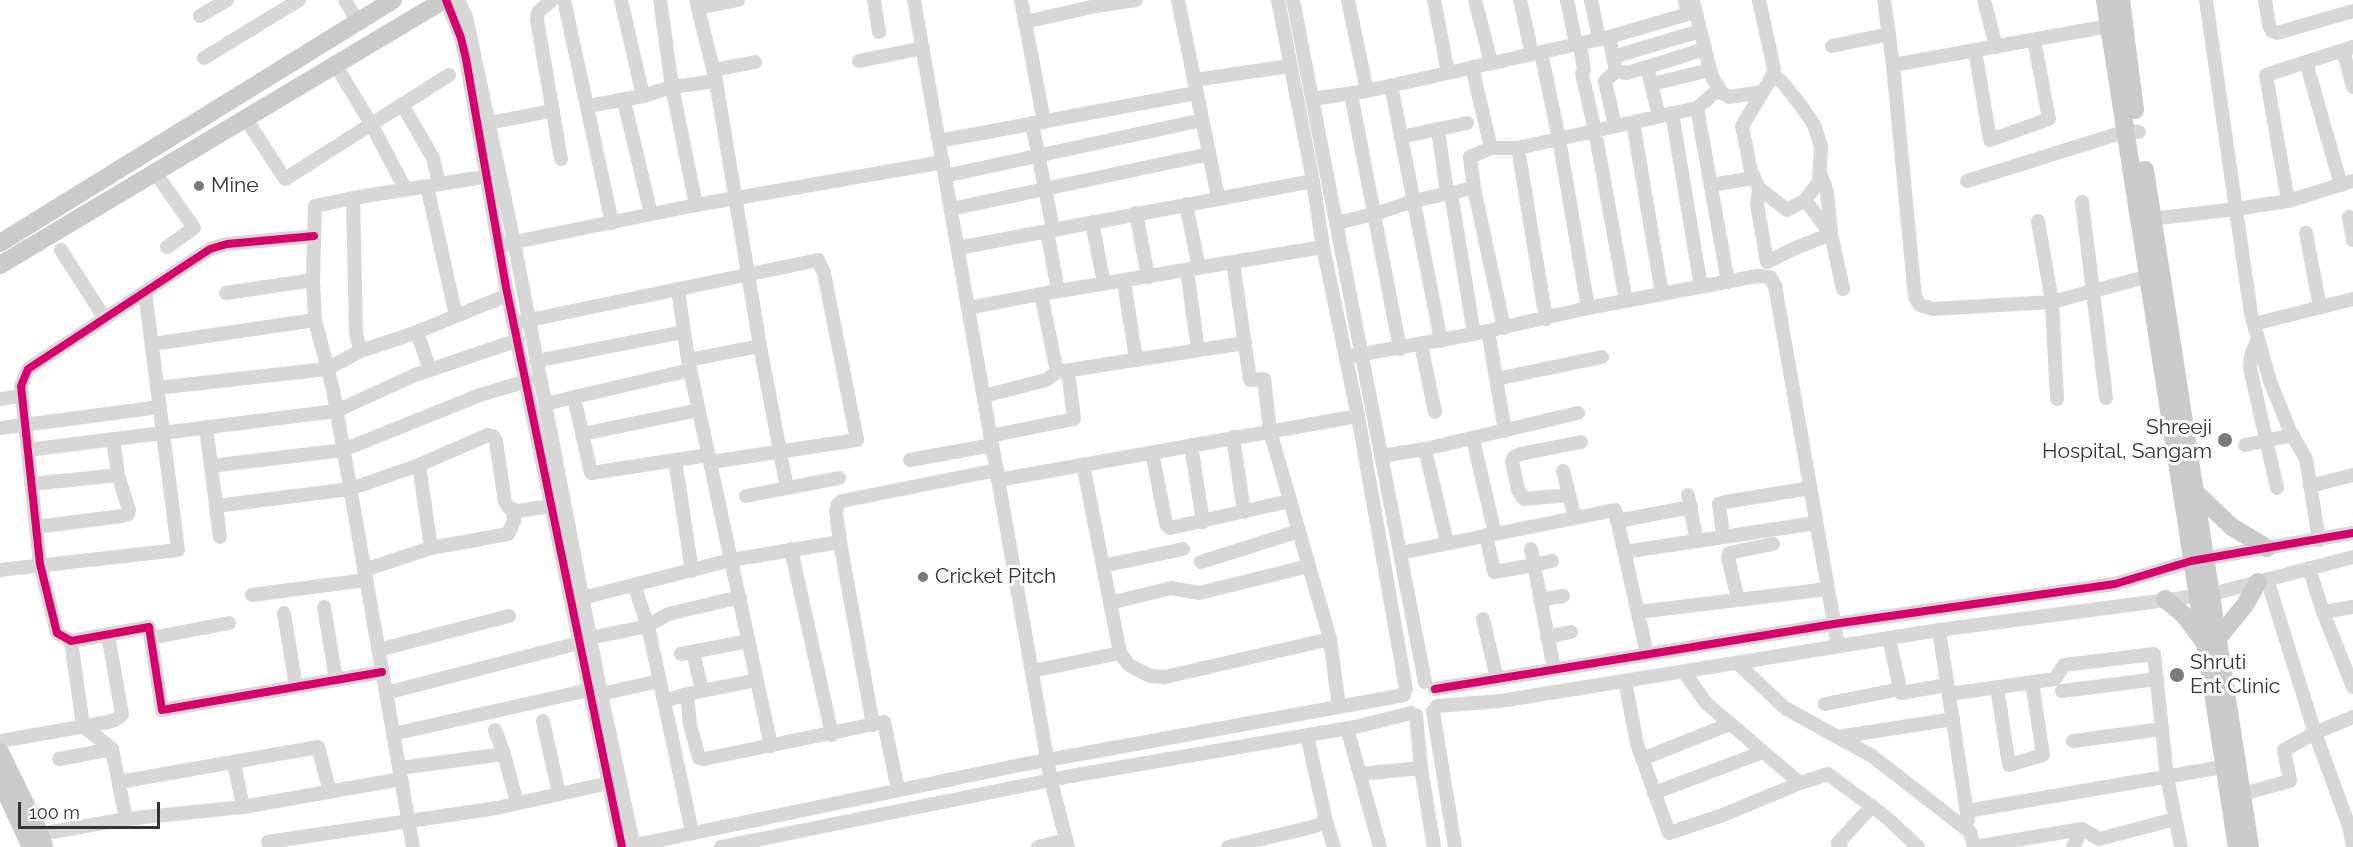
<!DOCTYPE html>
<html>
<head>
<meta charset="utf-8">
<style>
  body { margin:0 }
  #map { position:relative; width:2353px; height:847px; overflow:hidden; background:#fff; font-family:Raleway,sans-serif }
  canvas { display:block }
  .scale { position:absolute; left:18px; top:802px; width:142px; height:27px; box-sizing:border-box; border:3px solid #333; border-top:0; padding-left:8px; font-size:18px; line-height:21px; white-space:nowrap; color:#333; -webkit-text-stroke:4px #fff; paint-order:stroke }
</style>
</head>
<body>
<div id="map">
<canvas width="2353" height="847"></canvas>
<div class="scale">100 m</div>
</div>
<script>
const g = document.querySelector('canvas').getContext('2d');
g.lineJoin = 'round';
function toPath(rows) {
  const path = new Path2D();
  for (const r of rows) {
    path.moveTo(r[0], r[1]);
    for (let i = 2; i < r.length; i += 2) path.lineTo(r[i], r[i + 1]);
  }
  return path;
}
function stroke(path, color, width, dash) {
  g.strokeStyle = color;
  g.lineWidth = width;
  g.lineCap = dash ? 'butt' : 'round';
  g.setLineDash(dash || []);
  g.stroke(path);
}
function write(font, color, halo, rows, align = 'center') {
  g.font = font + ' Raleway,sans-serif';
  g.lineWidth = 6;
  g.setLineDash([]);
  g.textBaseline = 'middle';
  g.strokeStyle = halo;
  g.fillStyle = color;
  for (const [text, x, y, turn = 0] of rows) {
    g.save();
    g.translate(x, y);
    g.rotate((+turn || 0) * Math.PI / 180);
    g.textAlign = isNaN(turn) ? turn : align;
    if (halo) g.strokeText(text, 0, 0);
    g.fillText(text, 0, 0);
    g.restore();
  }
}
stroke(toPath([
  [345,0,358,22],
  [446,0,461,38,466,59,506,287,622,847],
  [458,0,466,17,514,242,600,689,634,847],
  [552,0,538,12,537,20,561,159],
  [564,0,612,223],
  [621,0,643,96],
  [660,0,672,87,696,205],
  [696,0,716,81,760,346,787,488,746,496],
  [874,0,879,32],
  [914,0,1051,781,1068,847],
  [1021,0,1044,122],
  [1178,0,1218,197],
  [1278,0,1313,181,1323,247,1358,416,1406,689],
  [1293,0,1425,682],
  [1348,0,1367,91],
  [1434,0,1448,73],
  [1475,0,1491,63],
  [1520,0,1532,54],
  [1567,0,1576,44],
  [1591,0,1599,39],
  [1759,0,1774,69,1773,75,1742,126,1751,171,1759,188,1787,210,1805,200,1819,182,1821,146,1814,125,1802,107,1782,82,1773,75],
  [1884,0,1893,65,1915,297,1920,305,1933,309,2052,302,2157,274],
  [1984,0,1996,47],
  [2206,0,2251,314,2270,381,2290,431,2306,459,2319,540],
  [2265,0,2269,25,2272,31,2277,33,2353,11],
  [1693,1,1712,77,1722,93,1729,97,1762,92],
  [698,8,738,0],
  [200,16,227,0],
  [1025,22,1096,6,1136,0],
  [1609,37,1613,57,1700,31],
  [1580,44,1584,70,1582,74,1595,131,1626,301],
  [1832,46,1889,34],
  [1975,50,1990,140,2049,119,2034,40],
  [2343,50,2353,87],
  [1541,52,1559,139,1588,308],
  [1613,57,1616,71,1627,73,1647,67,1659,116],
  [204,58,299,0],
  [859,61,923,48],
  [2306,62,2341,185],
  [335,64,371,124,406,190],
  [1893,65,2109,26],
  [1472,67,1491,148],
  [1647,67,1705,49],
  [714,70,755,62],
  [1194,80,1290,66],
  [1652,84,1710,70],
  [1391,85,1441,341],
  [1351,94,1400,349],
  [1312,99,1367,91,1609,37,1688,14,1685,0],
  [624,101,651,214],
  [402,104,433,158,439,184],
  [588,106,643,96,672,87,716,81],
  [1697,108,1728,282],
  [1672,113,1701,287],
  [246,119,285,179,449,75],
  [1633,122,1662,294],
  [489,123,551,111],
  [1032,123,1053,229],
  [1615,126,1605,81,1616,71],
  [1438,129,1447,193],
  [1401,137,1467,123],
  [939,141,1196,93],
  [1518,148,1546,319],
  [155,172,194,228,167,247],
  [1820,172,1827,192,1831,234,1843,289],
  [945,176,1202,120],
  [1967,181,2127,131,2139,132],
  [1711,185,1754,178],
  [427,186,456,316],
  [1759,188,1757,204,1767,262,1793,249,1831,234,1805,200],
  [1451,193,1474,334],
  [353,198,356,333,360,351],
  [2288,201,2266,75,2353,47],
  [2082,202,2106,398],
  [1186,204,1199,268],
  [951,209,1209,154],
  [1136,213,1148,277],
  [2349,217,2353,240],
  [2143,220,2236,209,2288,201,2353,181],
  [2038,221,2052,302,2057,399],
  [1092,222,1104,284],
  [1336,223,1375,214,1413,201,1474,188],
  [1047,231,1058,291],
  [2306,233,2320,307],
  [314,236,227,244,210,249,28,369,21,386,40,564,57,633,71,641,149,627,162,710,382,672],
  [505,244,696,205,943,162],
  [958,248,1313,181],
  [61,250,105,319],
  [1233,262,1250,380,1264,379,1270,431,1330,639,1339,707],
  [1187,270,1198,350],
  [1124,281,1136,360],
  [678,289,688,360,771,746],
  [226,293,313,280],
  [968,308,1041,294,1323,247],
  [520,322,818,260,824,273,857,440,710,462],
  [2254,324,2353,299],
  [1504,328,1474,188,1470,157,1491,148,1518,148,1697,108,1719,89],
  [1488,331,1505,431],
  [417,332,430,370],
  [2258,338,2251,356,2250,368,2277,488],
  [152,344,315,320],
  [1421,345,1435,412],
  [1346,357,1474,334,1588,308,1757,276,1770,277,1775,286,1838,646],
  [688,360,760,346],
  [536,361,683,332],
  [1057,372,1245,343],
  [1496,379,1602,357],
  [157,388,327,369,360,351,409,335,508,295],
  [984,396,1046,380,1057,372,1041,294],
  [574,397,591,473,709,455],
  [0,399,22,396],
  [545,404,690,370],
  [206,427,220,537],
  [0,428,160,407],
  [582,434,699,410],
  [990,436,1074,419,1068,371],
  [1233,437,1244,512],
  [1473,439,1495,534],
  [1191,445,1203,522],
  [2245,445,2293,435],
  [1425,449,1447,543],
  [28,450,336,411,415,375,518,340],
  [1152,452,1166,524,1170,528,1290,501],
  [1381,456,1425,449,1578,413],
  [675,460,692,571],
  [910,460,992,445],
  [1083,464,1120,653,1129,665,1150,676,1165,677,1330,639],
  [419,465,431,548],
  [211,466,343,450,480,395,527,381],
  [1563,471,1575,518],
  [998,480,1358,416],
  [31,484,118,475],
  [2310,486,2353,475],
  [787,488,839,478],
  [1569,495,1524,499,1518,490,1512,461,1514,457,1520,454,1581,442],
  [1688,495,1695,532],
  [216,506,350,489,419,465,488,435,493,436,496,441,505,502,508,507,518,511,551,506],
  [1617,521,1691,507],
  [36,527,122,516,128,514,129,510,118,475,113,439],
  [1722,528,1719,504,1725,502,1810,488],
  [1486,535,1494,572,1534,565,1554,669],
  [840,542,836,512,838,504,842,501,997,470],
  [791,549,832,735],
  [1531,549,1534,565,1552,561],
  [1624,552,1816,523],
  [1400,553,1615,510,1647,654],
  [1201,562,1299,531],
  [1103,566,1183,549],
  [2309,568,2323,612,2353,687],
  [0,570,178,550,145,292],
  [364,570,431,548,508,534,514,521,513,510],
  [2267,579,2315,733,2349,826,2353,847],
  [634,585,648,626,668,614,740,597],
  [252,595,365,580],
  [582,598,731,560,840,542,873,725],
  [1540,600,1563,596],
  [1738,600,1728,557,1729,553,1773,544],
  [1110,603,1171,588,1199,593,1309,566],
  [324,607,336,680],
  [1638,612,1828,589],
  [2323,612,2353,607],
  [284,613,296,687],
  [1483,619,1497,679],
  [1939,630,1968,820],
  [1547,637,1571,632],
  [151,638,229,623],
  [590,638,648,626,692,832],
  [1889,638,1901,693,1947,685],
  [71,641,83,726,112,749],
  [378,650,509,616],
  [693,652,702,691],
  [681,654,749,641],
  [1737,663,1785,708,1872,756,1970,832,1974,847],
  [1032,671,1120,653],
  [1684,672,1706,703,1800,783,1828,774,1886,817,1918,847],
  [1625,681,1637,744,1669,833,1723,815,1800,783],
  [1997,687,2009,765,2043,755,2032,682],
  [1435,689,1834,624,2115,584,2191,561,2353,533],
  [2062,691,2157,679],
  [386,693,579,643],
  [601,694,659,681],
  [687,694,690,725,699,758,704,759,884,722,898,790],
  [1949,694,2055,679,2064,665,2154,654,2167,777,2181,847],
  [664,701,687,694,757,680],
  [1825,704,1900,689],
  [1437,706,1500,701,1939,630,2212,594,2353,557],
  [1433,711,1455,847],
  [1416,715,1421,768,1434,847],
  [543,721,559,794],
  [1347,728,1380,847],
  [495,730,504,754,517,803],
  [393,734,589,690],
  [1838,737,1953,719],
  [0,741,108,722,115,720,122,715,108,634],
  [2073,741,2162,729],
  [59,759,112,749,126,819],
  [1642,759,1730,724],
  [234,762,243,807],
  [399,768,504,754],
  [1360,774,1421,768],
  [119,782,318,747,330,792],
  [1654,793,1763,752],
  [2242,794,2290,781,2284,750,2315,733,2353,717],
  [1967,811,2234,765],
  [1326,821,1334,847],
  [35,840,40,834,126,819,243,807,401,779],
  [268,842,497,808,609,783],
  [413,847,333,390,315,320,313,280,315,206,353,198,477,178],
  [626,847,1020,765,1404,695],
  [721,847,1071,776,1355,727,1411,713],
  [1038,847,1066,840],
  [1228,847,1316,826,1326,821,1307,735],
  [1841,847,1838,843,1872,806],
  [1975,847,2082,829,2099,839,2175,819],
  [2073,847,2082,829]
]), '#d7d7d7', 14);
stroke(toPath([
  [2105,0,2237,847],
  [2121,0,2135,110],
  [2145,170,2250,847],
  [0,243,393,0],
  [0,265,444,0],
  [2195,492,2232,527,2267,548],
  [2165,599,2184,615,2205,643],
  [2219,637,2245,605,2258,582],
  [0,752,40,834,44,847],
  [0,780,31,847]
]), '#cacaca', 18);
stroke(toPath([
  [446,0,461,38,466,59,506,287,622,847],
  [314,236,227,244,210,249,28,369,21,386,40,564,57,633,71,641,149,627,162,710,382,672],
  [1435,689,1834,624,2115,584,2191,561,2353,533]
]), '#d6006c', 8);
for (const [x, y, r, color] of [
  [199,186,6,"#7a7a7a"],
  [2225,440,8,"#7a7a7a"],
  [923,577,6,"#7a7a7a"],
  [2177,675,8,"#7a7a7a"]
]) {
  const dot = new Path2D();
  dot.arc(x, y, r, 0, 2 * Math.PI);
  g.fillStyle = color;
  g.fill(dot);
  stroke(dot, '#fff', 2);
}
write('21px', '#333', '#fff', [
  ["Mine",211,186],
  ["Shreeji",2212,428,"right"],
  ["Hospital, Sangam",2212,452,"right"],
  ["Cricket Pitch",935,577],
  ["Shruti",2190,663],
  ["Ent Clinic",2190,687]
], 'left');
</script>
</body>
</html>
